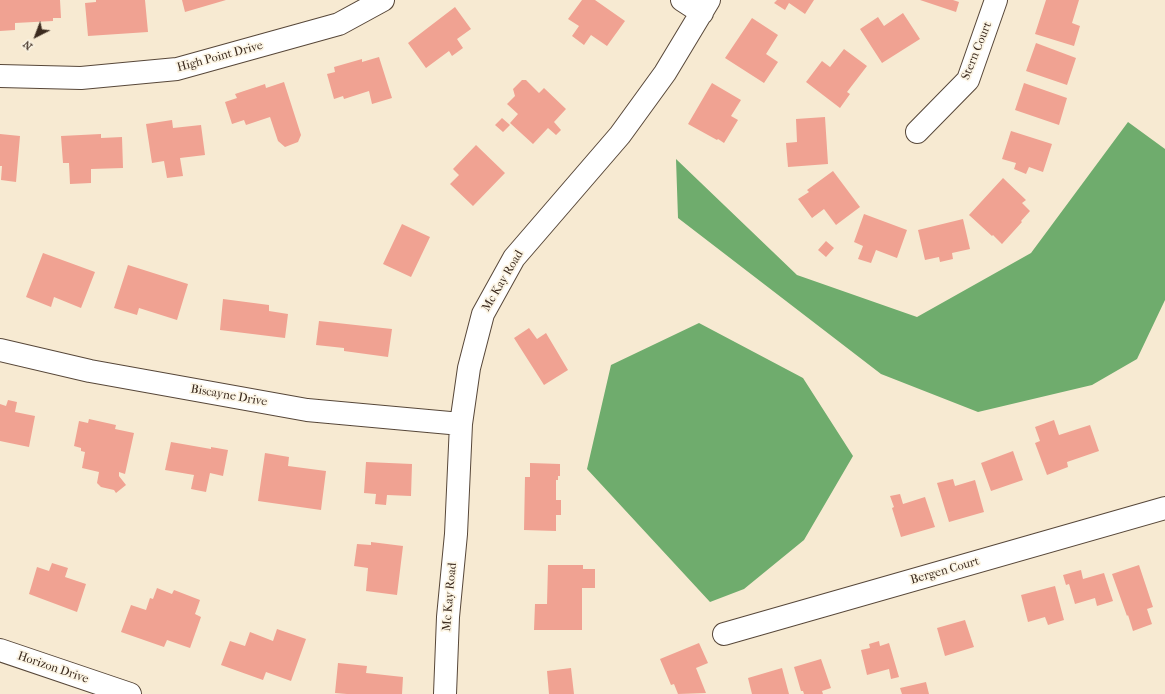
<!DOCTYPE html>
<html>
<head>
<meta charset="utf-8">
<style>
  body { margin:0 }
  #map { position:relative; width:1165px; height:694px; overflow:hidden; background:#f7ead2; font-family:"IM FELL French Canon",serif }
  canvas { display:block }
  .north { position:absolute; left:16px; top:16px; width:40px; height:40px; -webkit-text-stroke:3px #fcf5e5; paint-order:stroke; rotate:222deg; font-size:11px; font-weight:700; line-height:16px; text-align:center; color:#3b2a1e }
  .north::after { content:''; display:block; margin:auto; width:14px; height:18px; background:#3b2a1e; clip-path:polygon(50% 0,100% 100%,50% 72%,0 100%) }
</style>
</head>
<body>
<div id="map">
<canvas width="1165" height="694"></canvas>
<div class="north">N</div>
</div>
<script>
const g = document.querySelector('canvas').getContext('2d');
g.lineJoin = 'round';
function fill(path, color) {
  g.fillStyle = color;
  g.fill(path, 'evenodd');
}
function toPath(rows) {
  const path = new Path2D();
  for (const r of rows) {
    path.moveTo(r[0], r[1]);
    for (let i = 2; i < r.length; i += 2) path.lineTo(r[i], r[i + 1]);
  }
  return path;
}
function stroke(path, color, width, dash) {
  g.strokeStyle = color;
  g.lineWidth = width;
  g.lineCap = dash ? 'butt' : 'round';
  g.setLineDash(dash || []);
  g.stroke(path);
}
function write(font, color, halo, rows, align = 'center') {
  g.font = font + ' "IM FELL French Canon",serif';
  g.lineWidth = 3.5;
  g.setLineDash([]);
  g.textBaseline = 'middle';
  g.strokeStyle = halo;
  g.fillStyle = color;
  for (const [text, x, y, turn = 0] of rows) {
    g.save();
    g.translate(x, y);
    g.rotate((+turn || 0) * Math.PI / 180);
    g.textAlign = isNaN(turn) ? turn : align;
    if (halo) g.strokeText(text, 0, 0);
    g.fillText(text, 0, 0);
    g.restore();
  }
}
fill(toPath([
  [1128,122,1165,149,1165,300,1137,359,1092,385,978,412,881,374,678,218,676,159,797,275,917,317,1031,253],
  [699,323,803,378,853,456,804,540,744,589,710,602,587,469,611,365]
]), '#6fac6d');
fill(toPath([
  [0,0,60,0,61,18,53,18,53,21,15,23,15,30,0,31],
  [96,0,145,0,148,32,88,36,85,3,96,2],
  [182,0,226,0,185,12],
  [582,0,595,0,625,21,607,46,591,35,584,45,572,36,579,26,568,19],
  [777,0,814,0,805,14,789,3,785,10,774,3],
  [920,0,953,0,959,2,956,12],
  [1046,0,1079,0,1072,23,1080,26,1074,46,1035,34],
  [455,7,471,29,457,39,463,48,452,56,449,51,426,68,408,43],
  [903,13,920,39,882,63,860,29,878,17,884,26],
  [752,18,778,35,766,54,778,62,764,83,725,58],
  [1036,43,1076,58,1067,85,1026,71],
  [844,49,867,66,847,92,850,94,840,108,806,82,822,61,830,67],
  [379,57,392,98,372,104,369,91,344,99,343,96,334,99,327,74,335,72,334,67,362,59,362,62],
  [522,80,526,80,539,93,544,88,566,109,554,122,561,130,556,135,548,128,533,144,510,123,518,114,507,104,515,96,513,89],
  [284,82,301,135,298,142,285,147,278,141,270,117,246,125,244,120,232,124,225,102,237,98,235,94,265,84,266,88],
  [712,83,741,100,731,116,738,120,724,143,718,139,717,140,688,124],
  [1024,83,1067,98,1059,125,1015,110],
  [825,117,828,164,788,167,786,143,797,142,796,119],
  [502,118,510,125,503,132,495,125],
  [172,120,173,128,201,125,205,155,180,158,183,176,167,178,164,161,152,163,146,124],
  [1011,131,1052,144,1043,172,1029,167,1026,174,1014,169,1016,163,1002,159],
  [0,134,20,136,16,182,1,180,2,166,0,166],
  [101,134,101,138,122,137,123,168,91,169,91,183,70,184,69,163,63,163,61,136],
  [476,145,505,173,473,206,450,184,459,175,453,169],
  [833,171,860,207,836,225,824,209,812,218,798,199,809,192,807,190],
  [1003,178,1026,200,1022,203,1030,211,1021,221,1022,222,1002,244,993,235,992,236,969,215],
  [864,214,907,230,897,258,876,250,871,263,858,259,863,246,854,242],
  [963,219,970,249,952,253,953,259,940,262,939,257,925,260,918,230],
  [402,224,430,237,411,277,383,264],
  [826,241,834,248,826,257,818,250],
  [43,253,95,272,81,308,54,297,51,307,26,297],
  [128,265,188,284,177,320,139,308,137,315,114,308],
  [223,299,269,305,269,311,288,314,285,338,220,330],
  [319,321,392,329,388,357,344,351,344,348,316,345],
  [529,328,537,339,546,333,568,370,544,385,514,338],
  [8,400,17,402,15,412,35,416,29,447,0,441,0,404,6,406],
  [89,419,116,425,115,429,134,433,125,474,119,472,119,476,126,485,116,493,114,490,101,487,97,483,99,472,82,468,85,452,81,451,81,448,74,446,79,421,88,423],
  [1054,420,1059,435,1090,425,1099,451,1067,462,1068,467,1047,475,1035,443,1040,441,1035,427],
  [171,442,211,449,211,447,228,450,223,476,210,473,206,492,191,489,194,475,165,470],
  [1013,451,1023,480,991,491,981,463],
  [265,453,289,457,288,466,326,471,321,510,258,501],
  [366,462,412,464,411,496,387,495,386,505,375,504,376,494,364,493],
  [530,463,560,464,560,476,558,476,558,480,556,480,556,500,561,500,561,515,556,515,556,531,524,530,525,477,530,477],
  [953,479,955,486,975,480,984,512,949,522,937,483],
  [900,494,903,504,925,497,935,527,901,537,892,508,894,507,890,496],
  [371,542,403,546,397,595,366,591,368,568,354,566,357,544,371,545],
  [52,563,68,568,65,577,86,584,77,612,29,594,37,567,49,571],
  [548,565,583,565,583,569,595,569,595,588,582,588,582,630,534,630,535,604,547,604],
  [1139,565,1153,607,1147,609,1152,624,1133,631,1128,615,1127,616,1112,574],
  [1081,570,1083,579,1104,573,1113,601,1097,606,1095,598,1075,604,1069,584,1066,585,1063,575],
  [1055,586,1064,620,1048,625,1045,617,1028,622,1021,595],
  [157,588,172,594,174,590,200,600,195,614,201,617,190,648,167,640,164,647,121,632,131,605,146,610,150,598,153,599],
  [965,620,974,647,945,656,937,628],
  [277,629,306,639,291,681,266,672,263,680,221,665,230,641,245,646,250,632,273,641],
  [879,641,880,646,889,643,899,677,891,679,889,669,867,675,861,650,870,648,869,644],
  [699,643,708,663,696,668,706,693,678,694,674,684,671,685,660,659],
  [821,659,831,688,822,691,823,694,804,694,803,691,801,691,794,667],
  [338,663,367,666,366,673,403,677,402,694,347,694,335,693],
  [571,668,574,694,549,694,547,671],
  [782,668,789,694,752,694,748,678],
  [926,682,929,694,902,694,900,688]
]), '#f0a292');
const minor = toPath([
  [682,0,702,13],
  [0,76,81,78,177,69,339,24,383,0],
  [917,132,968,80,996,0],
  [0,350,90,371,307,410,461,424],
  [724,634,1165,508],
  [0,650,130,694],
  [445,694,448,617,456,534,461,424,469,368,483,314,514,258,620,135,665,73,709,0]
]);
stroke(minor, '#574739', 24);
stroke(minor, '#fff', 22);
write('12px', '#3b2a1e', '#fcf5e5', [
  ["Stern Court",977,51,-68],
  ["High Point Drive",220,57,-15],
  ["Mc Kay Road",503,281,-59],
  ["Biscayne Drive",229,396,10],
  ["Bergen Court",945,571,-16],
  ["Mc Kay Road",450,597,-85],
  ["Horizon Drive",53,668,19]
]);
</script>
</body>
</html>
